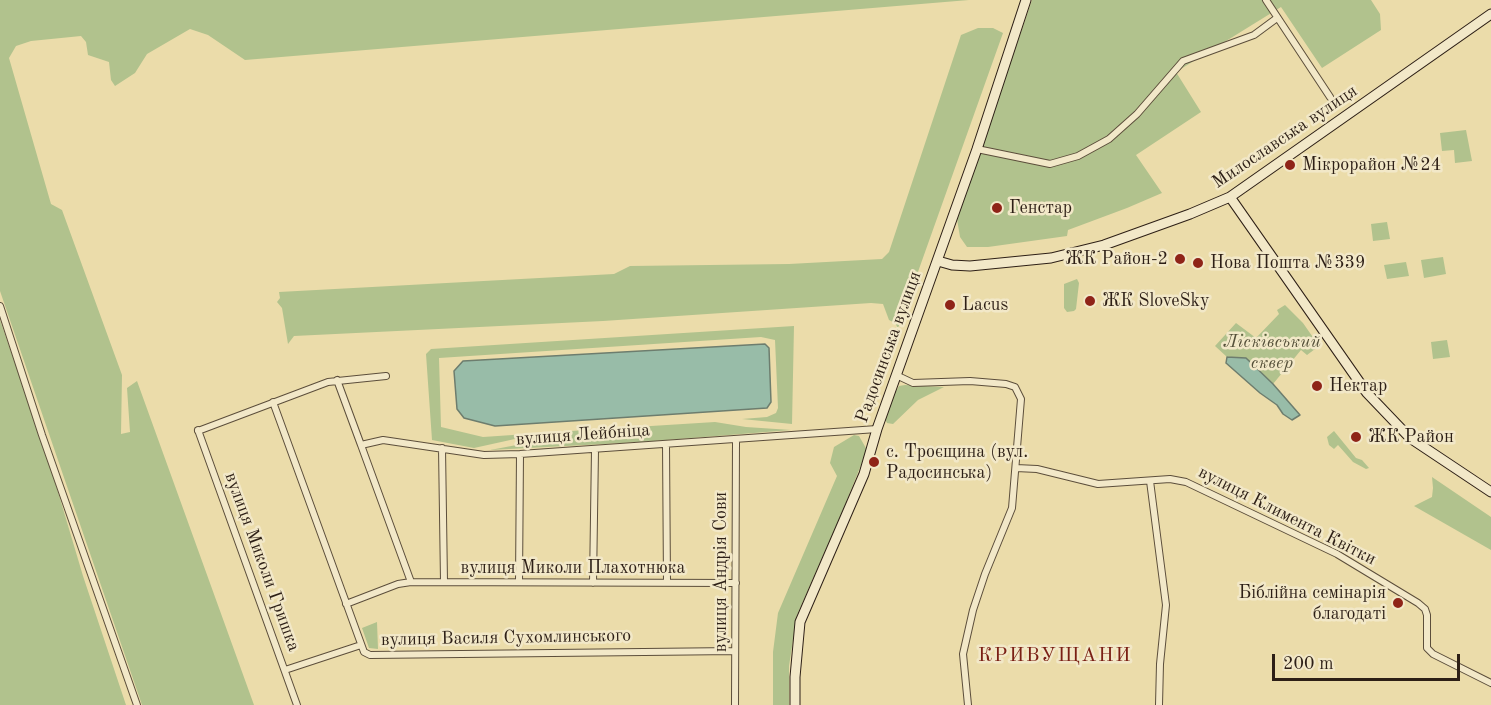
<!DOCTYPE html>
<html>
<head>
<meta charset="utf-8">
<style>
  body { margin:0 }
  #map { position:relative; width:1491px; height:705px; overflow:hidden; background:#ebdcaa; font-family:"Old Standard TT",serif }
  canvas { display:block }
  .scale { position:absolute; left:1272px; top:654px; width:188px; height:27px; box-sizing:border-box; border:3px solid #2d1f16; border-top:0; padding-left:8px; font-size:18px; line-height:21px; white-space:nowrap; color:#2d1f16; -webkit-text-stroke:4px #f2e8c8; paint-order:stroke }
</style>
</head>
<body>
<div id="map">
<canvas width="1491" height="705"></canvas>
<div class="scale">200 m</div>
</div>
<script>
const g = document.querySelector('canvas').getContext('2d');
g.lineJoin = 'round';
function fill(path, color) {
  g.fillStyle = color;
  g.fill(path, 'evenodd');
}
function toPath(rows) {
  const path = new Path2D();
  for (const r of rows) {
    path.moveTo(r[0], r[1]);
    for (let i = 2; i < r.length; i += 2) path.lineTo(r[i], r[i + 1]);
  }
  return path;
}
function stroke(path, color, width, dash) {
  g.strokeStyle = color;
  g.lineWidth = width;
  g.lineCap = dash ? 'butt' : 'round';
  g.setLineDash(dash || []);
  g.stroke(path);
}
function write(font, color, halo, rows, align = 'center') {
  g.font = font + ' "Old Standard TT",serif';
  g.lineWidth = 5;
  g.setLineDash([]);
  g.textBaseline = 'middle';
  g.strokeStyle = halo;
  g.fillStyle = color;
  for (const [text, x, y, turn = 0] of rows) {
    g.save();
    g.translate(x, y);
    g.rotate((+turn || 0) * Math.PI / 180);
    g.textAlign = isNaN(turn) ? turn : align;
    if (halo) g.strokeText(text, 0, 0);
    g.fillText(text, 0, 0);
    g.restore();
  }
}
fill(toPath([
  [0,0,969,0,245,60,208,35,190,29,147,54,135,73,115,86,111,80,109,62,88,55,86,42,81,36,31,41,16,46,9,58,51,204,62,210,122,375,121,434,130,432,127,388,137,381,254,705,142,705,0,291],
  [1032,0,1371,0,1380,14,1381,30,1322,68,1281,7,1176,72,1201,112,1136,155,1162,193,1127,208,1068,230,1067,236,988,247,967,247,960,237,957,219],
  [978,28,993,28,1003,33,898,328,895,323,889,320,883,304,871,303,603,321,294,336,288,344,282,308,277,302,280,298,279,292,614,274,630,266,789,264,882,259,889,252,961,35],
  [1466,130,1472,161,1455,163,1454,150,1442,151,1440,133],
  [1387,222,1390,239,1373,241,1371,224],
  [1443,257,1446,274,1424,278,1421,260],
  [1406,262,1409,276,1387,279,1384,265],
  [1077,279,1079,283,1076,309,1074,311,1067,312,1064,308,1064,284],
  [1285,305,1303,323,1319,346,1307,355,1301,350,1273,384,1246,358,1227,357,1215,346,1236,323,1256,338,1279,314,1277,310],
  [0,320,50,465,83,576,126,705,0,705],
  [794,326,792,424,742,419,767,417,776,413,778,408,775,340,761,337,439,358,441,427,483,437,542,433,474,448,432,440,426,354,431,349],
  [1447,340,1450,357,1433,359,1431,342],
  [905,385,944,387,918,400,893,424,887,423,885,419,896,391,899,386],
  [715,422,746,427,791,430,642,442,490,450,538,441,571,431],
  [1334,431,1356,458,1362,460,1369,468,1366,469,1353,462,1338,445,1334,449,1329,445,1327,437],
  [854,435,859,436,867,450,843,510,797,615,789,666,789,705,773,705,773,652,778,613,837,476,830,463,834,447],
  [1432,477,1491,517,1491,550,1414,506,1432,497,1433,488],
  [377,622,378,649,369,648,362,628]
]), '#b1c28d');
const water = toPath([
  [765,344,769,348,771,402,767,408,495,426,464,418,457,409,454,371,463,361,765,344],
  [1227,357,1246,358,1273,384,1300,415,1292,420,1283,414,1277,405,1260,393,1226,363,1227,357]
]);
fill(water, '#98bca8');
stroke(water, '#6d7d6e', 1.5);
const street = toPath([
  [1266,0,1330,97],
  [977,149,1050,164,1078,156,1109,139,1137,114,1183,61,1254,35,1277,18],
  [0,306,42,435,137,705],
  [896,375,913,383,970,381,1006,384,1015,387,1021,399,1012,508,985,574,973,610,963,654,968,705],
  [337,380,361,445,383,440,484,455,520,454,877,429],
  [273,402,364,652,370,655,735,651],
  [198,430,297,705],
  [198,431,328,382,386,376],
  [666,444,667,583],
  [361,445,411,582,736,583],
  [442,448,444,582],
  [1016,468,1037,469,1098,484,1170,479,1186,482,1337,554,1418,603,1425,609,1427,615,1427,648,1433,654,1491,683],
  [1150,481,1166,605,1160,664,1159,705],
  [519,582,520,454],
  [593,583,595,450],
  [346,604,398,584,411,582],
  [285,670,361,645],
  [735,705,736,439]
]);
const secondary = toPath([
  [1230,197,1367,393,1410,438,1491,492],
  [938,261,952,265,970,266,1051,258,1104,245,1190,214,1230,197,1491,14],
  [795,705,795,677,800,622,864,474,877,429,977,149,1026,0]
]);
stroke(street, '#5c4e3b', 8);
stroke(secondary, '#2d1f16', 11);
stroke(street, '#f2e8c8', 6);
stroke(secondary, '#f2e8c8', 9);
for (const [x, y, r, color] of [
  [1290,165,6,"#8f2418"],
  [997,208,6,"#8f2418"],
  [1180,259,6,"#8f2418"],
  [1198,263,6,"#8f2418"],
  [1090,301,6,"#8f2418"],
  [950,305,6,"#8f2418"],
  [1317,386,6,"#8f2418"],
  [1356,437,6,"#8f2418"],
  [874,462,6,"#8f2418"],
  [1398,603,6,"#8f2418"]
]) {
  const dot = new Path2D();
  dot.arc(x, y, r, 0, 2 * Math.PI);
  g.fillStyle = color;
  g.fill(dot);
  stroke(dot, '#f2e8c8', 2);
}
write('18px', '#2d1f16', '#f2e8c8', [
  ["Милославська вулиця",1285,137,-34],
  ["Радосинська вулиця",889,347,-70],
  ["вулиця Лейбніца",583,435,-4],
  ["вулиця Климента Квітки",1287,516,27],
  ["вулиця Миколи Гришка",262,562,70],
  ["вулиця Миколи Плахотнюка",573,568],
  ["вулиця Андрія Сови",721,572,-90],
  ["вулиця Василя Сухомлинського",506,638,-1]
]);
write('18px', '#2d1f16', '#f2e8c8', [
  ["Мікрорайон №24",1302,165],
  ["Генстар",1009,208],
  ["ЖК Район-2",1168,259,"right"],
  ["Нова Пошта №339",1210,263],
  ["ЖК SloveSky",1102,301],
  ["Lacus",962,305],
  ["Нектар",1329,386],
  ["ЖК Район",1368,437],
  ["с. Троєщина (вул.",886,452],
  ["Радосинська)",886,473],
  ["Біблійна семінарія",1386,593,"right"],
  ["благодаті",1386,614,"right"]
], 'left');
write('italic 18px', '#55503a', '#f2e8c8', [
  ["Лісківський",1272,342],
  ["сквер",1272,363]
]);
g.letterSpacing = '1.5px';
write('20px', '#7a1f14', '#f2e8c8', [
  ["КРИВУЩАНИ",1055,656]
]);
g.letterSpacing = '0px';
</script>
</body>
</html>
